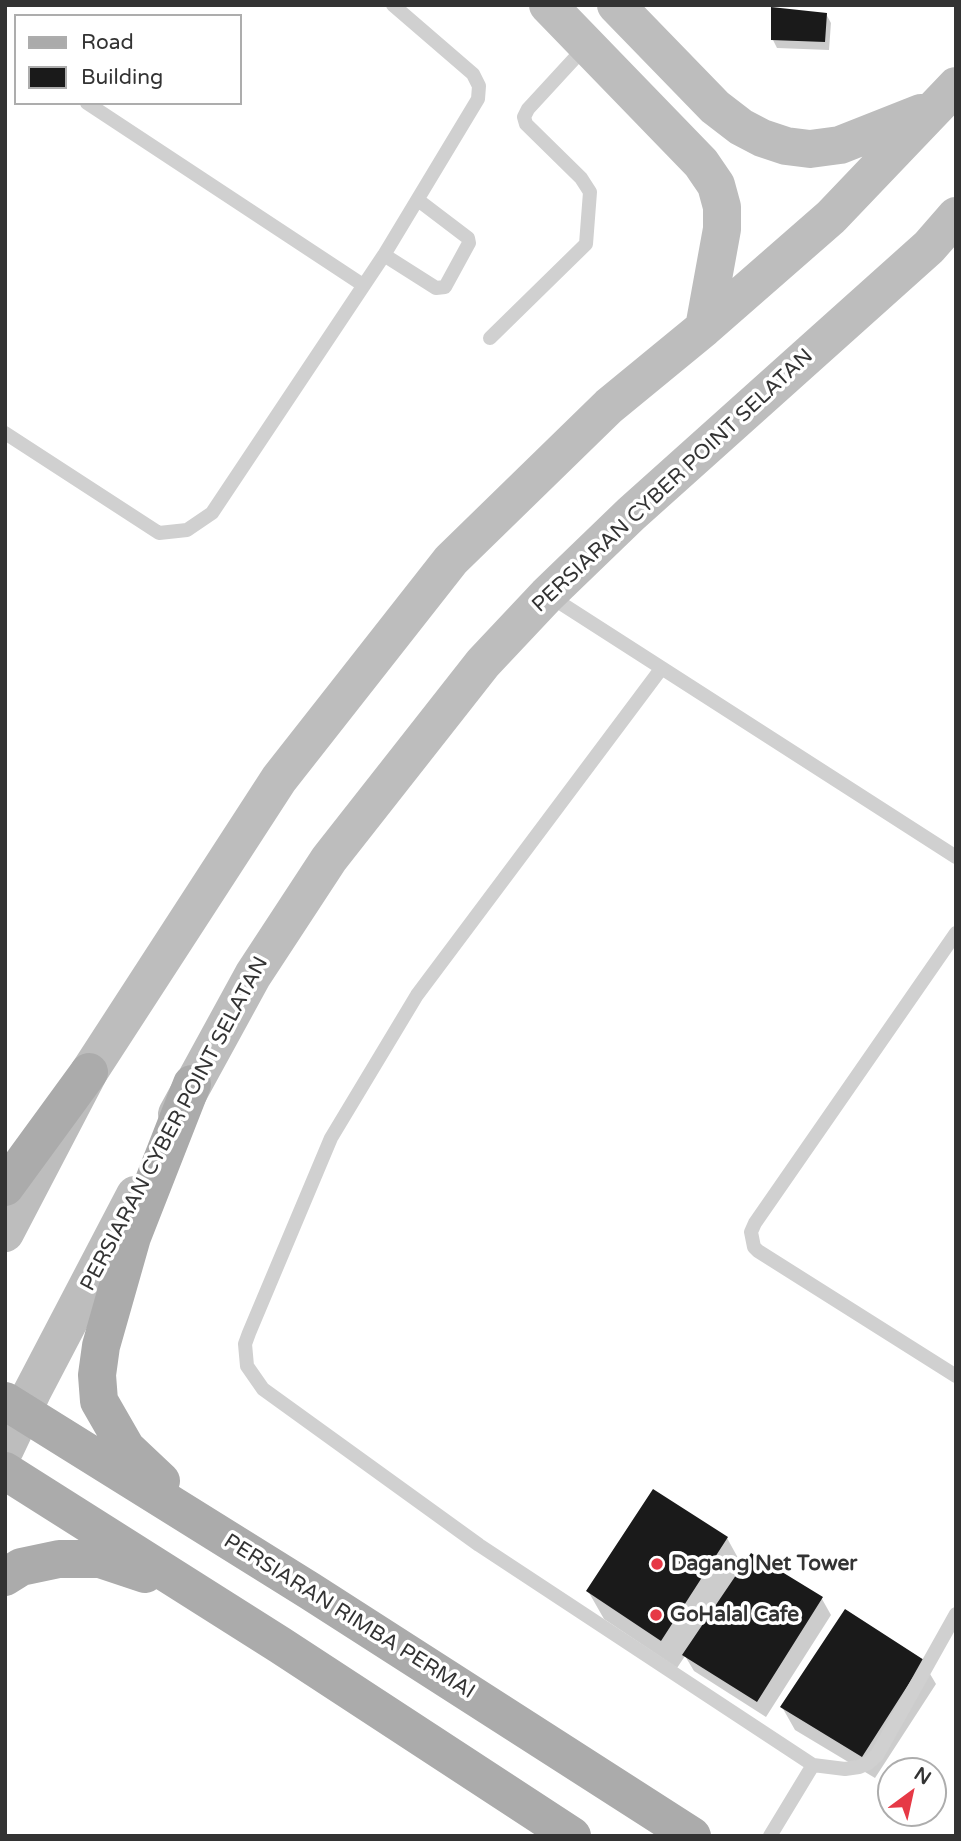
<!DOCTYPE html>
<html>
<head>
<meta charset="utf-8">
<style>
  body { margin:0 }
  #map { position:relative; width:961px; height:1841px; overflow:hidden; background:#fff; font-family:"Varela Round",sans-serif }
  canvas { display:block }
  .frame { position:absolute; inset:0; border:7px solid #333; pointer-events:none }
  .legend { position:absolute; left:14px; top:14px; width:228px; height:91px; box-sizing:border-box; background:#fff; border:2px solid #adadad; margin:0; padding:9px 12px; list-style:none; font-size:21px; color:#333 }
  .legend li { display:flex; align-items:center; gap:14px; height:35px }
  .legend b { width:35px; border:2px solid #adadad }
  .north { position:absolute; left:877px; top:1757px; width:70px; height:70px; box-sizing:border-box; background:#fff; border:2px solid #adadad; border-radius:50%; rotate:33deg; font-size:19px; font-weight:700; line-height:28px; text-align:center; color:#333 }
  .north::after { content:''; display:block; margin:auto; width:24px; height:32px; background:#e63946; clip-path:polygon(50% 0,100% 100%,50% 72%,0 100%) }
</style>
</head>
<body>
<div id="map">
<canvas width="961" height="1841"></canvas>
<div class="frame"></div>
<ul class="legend">
<li><b style="height:9px;background:#ababab"></b>Road</li>
<li><b style="height:19px;background:#1a1a1a"></b>Building</li>
</ul>
<div class="north">N</div>
</div>
<script>
const g = document.querySelector('canvas').getContext('2d');
g.lineJoin = 'round';
function fill(path, color) {
  g.fillStyle = color;
  g.fill(path, 'evenodd');
}
function toPath(rows) {
  const path = new Path2D();
  for (const r of rows) {
    path.moveTo(r[0], r[1]);
    for (let i = 2; i < r.length; i += 2) path.lineTo(r[i], r[i + 1]);
  }
  return path;
}
function stroke(path, color, width, dash) {
  g.strokeStyle = color;
  g.lineWidth = width;
  g.lineCap = dash ? 'butt' : 'round';
  g.setLineDash(dash || []);
  g.stroke(path);
}
function write(font, color, halo, rows, align = 'center') {
  g.font = font + ' "Varela Round",sans-serif';
  g.lineWidth = 7;
  g.setLineDash([]);
  g.textBaseline = 'middle';
  g.strokeStyle = halo;
  g.fillStyle = color;
  for (const [text, x, y, turn = 0] of rows) {
    g.save();
    g.translate(x, y);
    g.rotate((+turn || 0) * Math.PI / 180);
    g.textAlign = isNaN(turn) ? turn : align;
    if (halo) g.strokeText(text, 0, 0);
    g.fillText(text, 0, 0);
    g.restore();
  }
}
fill(toPath([
  [826,14,831,23,829,50,777,48,773,40],
  [727,1538,743,1567,822,1599,831,1615,766,1717,694,1671,685,1656,677,1668,604,1619,588,1591],
  [923,1662,936,1684,875,1778,795,1730,782,1707]
]), '#0003');
fill(toPath([
  [771,7,827,13,825,42,771,40],
  [653,1489,728,1537,661,1641,586,1591],
  [751,1553,823,1597,757,1702,682,1655],
  [845,1609,924,1660,862,1757,780,1707]
]), '#1a1a1a');
stroke(toPath([
  [87,103,363,285],
  [384,255,436,288,445,287,469,243,468,238,418,200],
  [490,338,586,244,590,192,581,178,526,124,524,117,528,109,586,46],
  [5,433,159,533,187,530,212,513,384,255,478,99,479,86,473,74,393,5],
  [548,595,956,857],
  [661,669,417,995,331,1138,249,1333,245,1344,247,1366,263,1389,479,1545,813,1765,845,1769,859,1767,868,1763,877,1755,956,1614],
  [956,933,755,1223,751,1232,754,1247,758,1251,956,1376],
  [770,1836,813,1765]
]), '#d0d0d0', 14);
stroke(toPath([
  [548,5,701,163,716,185,722,207,722,229,704,328],
  [616,5,715,107,741,127,762,138,786,146,810,149,840,145,921,113],
  [177,1114,253,975,329,859,483,663,547,595,631,514,929,247,956,216],
  [5,1233,89,1072,279,779,451,560,609,406,704,328,831,217,956,86],
  [5,1449,32,1392,135,1195]
]), '#bdbdbd', 38);
stroke(toPath([
  [5,1187,89,1072],
  [5,1401,310,1591,692,1836],
  [5,1471,280,1645,572,1836],
  [161,1481,126,1448,99,1401,97,1375,101,1346,132,1237,192,1084],
  [5,1577,21,1567,59,1559,100,1559,145,1574]
]), '#ababab', 38);
for (const [x, y, r, color] of [
  [657,1564,7,"#e63946"],
  [656,1615,7,"#e63946"]
]) {
  const dot = new Path2D();
  dot.arc(x, y, r, 0, 2 * Math.PI);
  g.fillStyle = color;
  g.fill(dot);
  stroke(dot, '#fff', 2.5);
}
write('21px', '#333', '#fff', [
  ["PERSIARAN CYBER POINT SELATAN",673,481,-43],
  ["PERSIARAN CYBER POINT SELATAN",175,1124,-62],
  ["PERSIARAN RIMBA PERMAI",349,1617,32]
]);
write('bold 21px', '#333', '#fff', [
  ["Dagang Net Tower",671,1564],
  ["GoHalal Cafe",670,1615]
], 'left');
</script>
</body>
</html>
